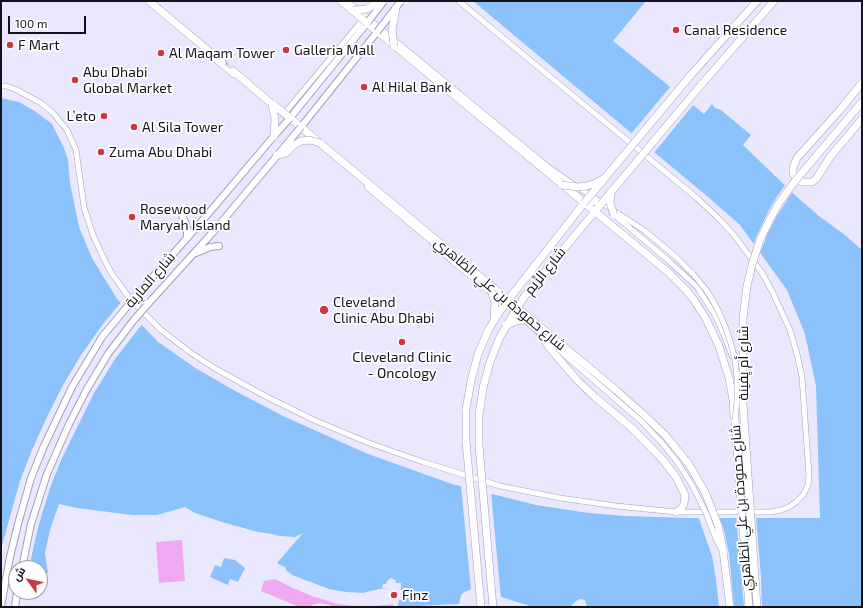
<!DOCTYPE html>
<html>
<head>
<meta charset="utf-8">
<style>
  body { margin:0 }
  #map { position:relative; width:863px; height:608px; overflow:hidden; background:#e9e8ff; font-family:"Exo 2",Cairo,sans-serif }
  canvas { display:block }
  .frame { position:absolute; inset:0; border:2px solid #14131c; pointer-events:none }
  .north { position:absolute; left:8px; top:560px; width:40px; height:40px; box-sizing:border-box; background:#fff; border:1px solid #a1a1a4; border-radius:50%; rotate:303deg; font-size:11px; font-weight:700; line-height:16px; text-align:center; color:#14131c }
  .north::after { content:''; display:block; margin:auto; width:14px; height:18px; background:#c93945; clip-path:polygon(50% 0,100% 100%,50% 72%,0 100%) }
  .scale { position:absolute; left:8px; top:16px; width:78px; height:18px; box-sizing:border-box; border:2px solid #14131c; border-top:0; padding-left:5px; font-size:12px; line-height:14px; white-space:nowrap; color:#14131c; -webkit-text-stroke:3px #fff; paint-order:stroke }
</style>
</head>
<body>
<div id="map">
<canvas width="863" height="608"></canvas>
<div class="frame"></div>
<div class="north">ش</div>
<div class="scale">100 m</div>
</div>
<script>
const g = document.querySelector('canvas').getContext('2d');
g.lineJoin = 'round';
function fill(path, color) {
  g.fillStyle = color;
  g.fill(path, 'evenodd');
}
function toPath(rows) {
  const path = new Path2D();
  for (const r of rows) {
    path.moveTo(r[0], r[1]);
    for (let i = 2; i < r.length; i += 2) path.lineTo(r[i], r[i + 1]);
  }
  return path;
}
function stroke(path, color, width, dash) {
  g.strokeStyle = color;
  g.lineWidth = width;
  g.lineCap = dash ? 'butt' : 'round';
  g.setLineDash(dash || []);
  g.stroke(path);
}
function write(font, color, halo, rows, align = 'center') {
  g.font = font + ' "Exo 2",Cairo,sans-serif';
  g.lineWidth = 3.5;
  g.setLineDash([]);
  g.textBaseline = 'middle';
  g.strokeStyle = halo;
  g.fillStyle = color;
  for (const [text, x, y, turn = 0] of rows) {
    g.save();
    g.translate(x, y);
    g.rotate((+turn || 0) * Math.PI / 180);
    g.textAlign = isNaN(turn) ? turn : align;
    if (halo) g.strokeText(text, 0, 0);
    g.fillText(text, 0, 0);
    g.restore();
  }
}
fill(toPath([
  [182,540,185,581,159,583,156,542],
  [275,579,293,588,312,596,338,604,365,607,393,604,393,607,332,607,330,605,319,603,307,607,300,607,292,604,261,591,264,581]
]), '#eea9f1');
fill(toPath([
  [473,1,646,1,613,41,704,114,712,104,715,108,721,110,751,135,743,145,797,197,819,216,845,235,862,250,862,607,587,607,585,600,580,599,576,601,570,607,533,607,501,597,488,590,477,587,464,592,461,595,459,604,397,607,399,602,399,593,395,590,391,588,379,589,363,593,346,592,329,589,292,575,287,571,285,567,282,566,277,563,303,533,295,537,280,536,272,534,258,532,222,522,195,513,185,507,157,515,132,515,77,508,59,504,50,530,45,553,48,573,40,573,40,568,16,568,1,577,1,98,19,102,36,112,52,124,64,148,68,160,70,183,79,227,92,258,117,299,158,342,197,369,237,392,285,417,368,454,452,484,536,505,589,513,625,516,687,518,820,518,816,386,805,334,787,290,740,225,708,197],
  [224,558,235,560,245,568,238,582,230,579,228,585,210,577,215,565,221,567]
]), '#8bc2fb');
fill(toPath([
  [671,86,694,104,653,154,630,135],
  [786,184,793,191,778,214,768,233,759,256,753,246,756,237,769,210,776,198],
  [122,301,143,323,115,359,94,393,62,458,51,485,41,517,36,536,29,568,16,568,16,577,1,579,1,549,20,481,32,450,47,417,62,387,81,355,103,324],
  [461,485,491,492,501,599,487,592,477,589,471,591],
  [698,516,719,516,724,530,729,554,734,607,719,607,716,579,712,556],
  [736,516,756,516,761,577,762,607,744,607],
  [391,578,395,580,396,583,401,583,401,590,405,590,406,597,402,598,402,600,399,600,399,593,395,590,387,588,383,588,382,590,383,584,386,584,387,581]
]), '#e9e8ff');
stroke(toPath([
  [222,62,233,71]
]), '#c9c8dd', 7, [7, 3.5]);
const minor = toPath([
  [347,1,547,166,567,180,645,231,675,256,693,274],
  [217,61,234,75],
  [1,86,6,86,15,89,41,103,53,113,67,130,76,150,84,207,93,235,105,261,112,274,131,300,161,330,191,353,216,369,265,396,316,421,369,443,423,462,500,486,560,498,616,506,676,512,771,512,781,510,789,507,796,502,803,495,808,485,809,475,802,377,797,354,790,330,772,291,762,273,734,235,719,219,698,199,622,136,485,23,459,1],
  [283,115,365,17],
  [367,187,430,240,452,261,484,287,518,314,538,332],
  [584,203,593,202,601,205],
  [612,213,669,261,697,287,715,315,725,337,732,356],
  [544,337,641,421,662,443]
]);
const tertiary = toPath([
  [290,118,367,23],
  [301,127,377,32],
  [182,215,187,227,187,238],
  [196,253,210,247,219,246],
  [136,296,202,221,274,136],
  [147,305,214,231],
  [1,606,10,557],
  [15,607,17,592]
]);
const secondary = toPath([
  [149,1,222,62],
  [341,1,352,10],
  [367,23,668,272,686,290,694,300,706,319,719,346,729,378,733,400,734,416],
  [233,71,272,104],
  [690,76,757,1],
  [862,83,840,110,797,158,795,163,793,167,793,173,795,177,799,180,803,182,812,182,816,179,830,157,862,119],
  [701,85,774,1],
  [851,115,862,102],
  [290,118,617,391,643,414,666,436],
  [508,300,584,203],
  [517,308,524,297,601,204],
  [466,441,466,409],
  [663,460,676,477,685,495,684,504,681,509,676,512],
  [723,550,730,607]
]);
stroke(minor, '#a2a1bb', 6);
stroke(tertiary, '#a2a1bb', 8);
stroke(secondary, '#a2a1bb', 8);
stroke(minor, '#fff', 5);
stroke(tertiary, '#fff', 6);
stroke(secondary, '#fff', 7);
const minorBridge = toPath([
  [693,274,707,291,717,308,725,326,731,344,735,360,737,378,737,400,735,422],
  [662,443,678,463,692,485,706,513,716,539,721,548]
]);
const tertiaryBridge = toPath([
  [367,23,384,1],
  [377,32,401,1],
  [274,136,290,118],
  [214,231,301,127],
  [10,557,18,524,31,478,44,446,72,387,102,337,136,296],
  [22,568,31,524,47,474,69,424,87,389,108,354,133,321,147,305]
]);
const secondaryBridge = toPath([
  [352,10,357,10,366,9,372,6,377,1],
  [352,10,367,23],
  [394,46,392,30,396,8],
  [272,104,275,119,274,136],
  [273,104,290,118],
  [277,155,286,153,294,145,301,141,310,140,320,143],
  [562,185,578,187,587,186,596,183,603,179],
  [611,192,610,203,614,215],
  [584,203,690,76],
  [601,204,701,85],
  [488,284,492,293,495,303,494,318],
  [536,324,544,339,548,346,577,380,595,397,634,430,663,460],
  [506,325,516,321,531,319],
  [466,409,471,381,478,354,489,329,498,314,508,300],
  [735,422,749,607],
  [666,436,688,463,705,492,718,525,723,550],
  [466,441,481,607],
  [493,607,479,446,479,415,483,388,490,362,500,337,517,308],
  [757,607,745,432,743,405,743,318,747,286,752,265,760,240,769,221,779,203,795,181,851,115]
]);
stroke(minorBridge, '#a2a1bb', 6, []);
stroke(tertiaryBridge, '#a2a1bb', 8, []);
stroke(secondaryBridge, '#a2a1bb', 8, []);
stroke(minorBridge, '#fff', 5);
stroke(tertiaryBridge, '#fff', 6);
stroke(secondaryBridge, '#fff', 7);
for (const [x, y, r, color] of [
  [676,30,4,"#c93945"],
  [10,45,4,"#c93945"],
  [286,50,4,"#c93945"],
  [161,53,4,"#c93945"],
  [75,80,4,"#c93945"],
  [364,87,4,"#c93945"],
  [104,116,4,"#c93945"],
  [134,127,4,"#c93945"],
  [101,152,4,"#c93945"],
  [132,217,4,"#c93945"],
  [324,310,5,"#c93945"],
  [402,342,4,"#c93945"],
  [394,595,4,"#c93945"]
]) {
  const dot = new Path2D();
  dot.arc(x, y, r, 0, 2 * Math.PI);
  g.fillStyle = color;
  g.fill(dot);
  stroke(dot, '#fff', 1.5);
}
write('14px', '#14131c', '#fff', [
  ["Canal Residence",684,30],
  ["F Mart",18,45],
  ["Galleria Mall",294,50],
  ["Al Maqam Tower",169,53],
  ["Abu Dhabi",83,72],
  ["Global Market",83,88],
  ["Al Hilal Bank",372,87],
  ["L’eto",96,116,"right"],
  ["Al Sila Tower",142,127],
  ["Zuma Abu Dhabi",109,152],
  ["Rosewood",140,209],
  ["Maryah Island",140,225],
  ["Cleveland",333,302],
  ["Clinic Abu Dhabi",333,318],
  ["Cleveland Clinic",402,357,"center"],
  ["- Oncology",402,373,"center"],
  ["Finz",402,595]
], 'left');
write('14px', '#14131c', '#fff', [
  ["شارع الرِّيم",545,271,-51],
  ["شارع المارِية",150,280,-49],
  ["شارع حمودة بن علي الظاهري",500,294,40],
  ["شارع أم يِفينة",743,363,-90],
  ["شارع حمودة بن علي الظاهري",741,508,-94]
]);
</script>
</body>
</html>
